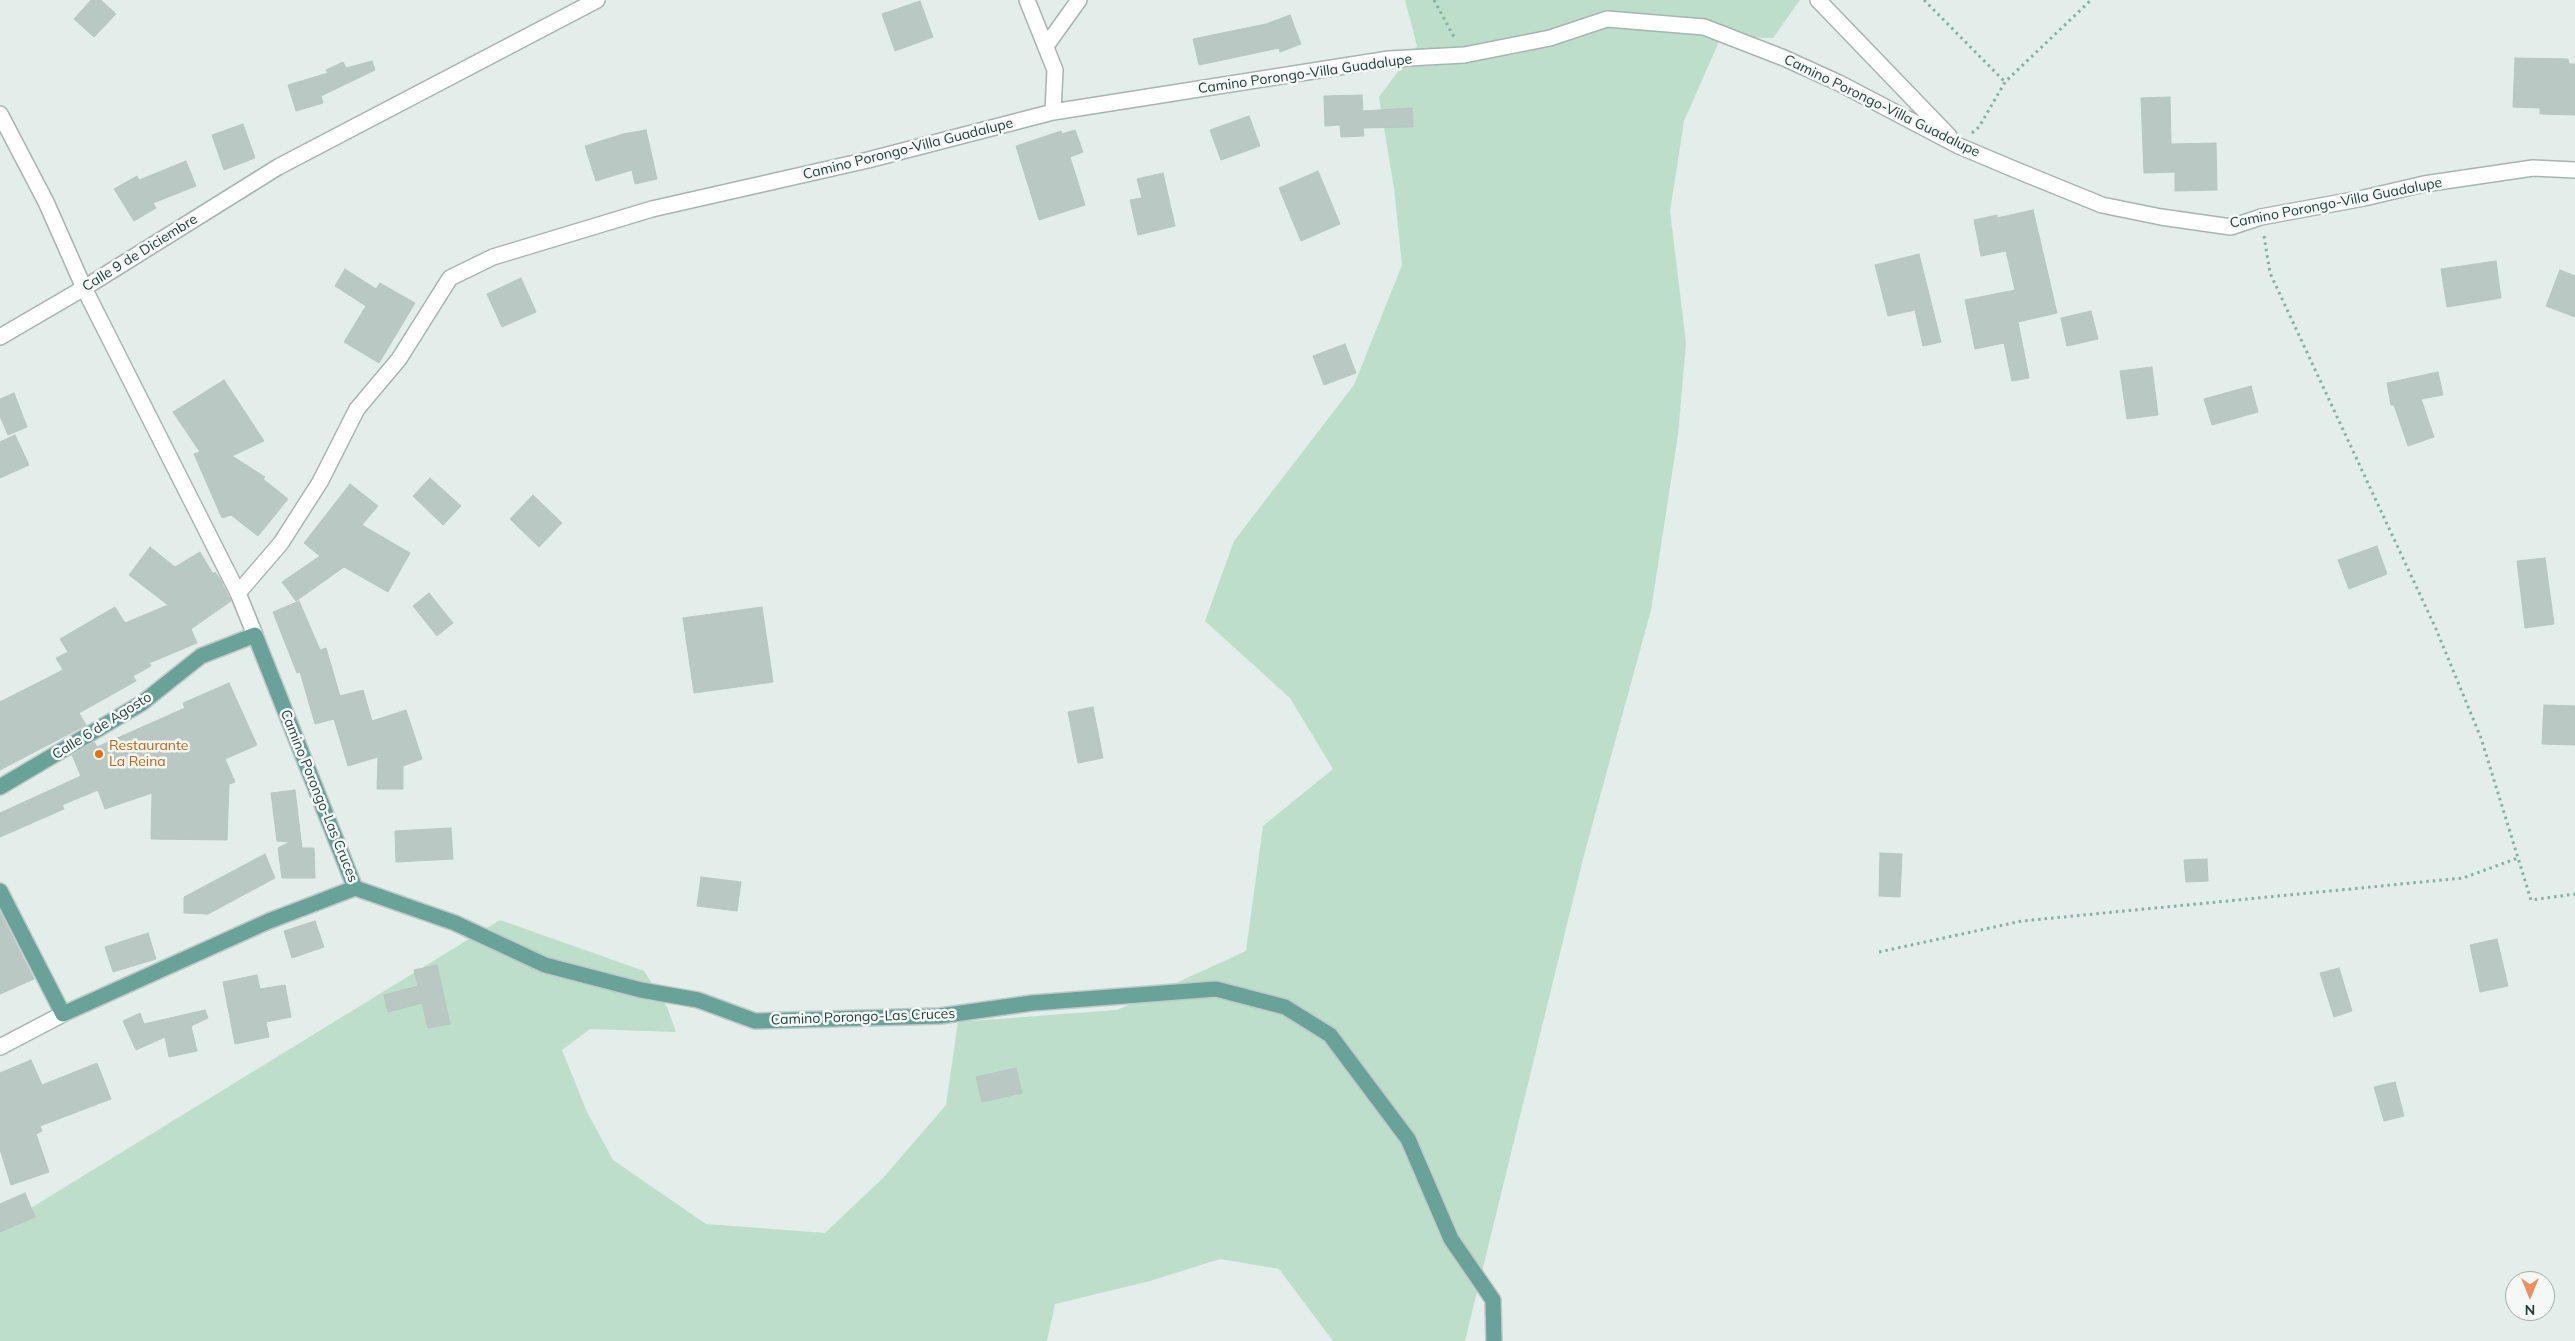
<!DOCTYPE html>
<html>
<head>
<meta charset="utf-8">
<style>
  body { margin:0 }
  #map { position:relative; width:2575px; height:1341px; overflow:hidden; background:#e3ede9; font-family:Mulish,sans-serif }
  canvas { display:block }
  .north { position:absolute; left:2505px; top:1271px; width:50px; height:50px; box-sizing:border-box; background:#f4f9f7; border:1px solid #a0aeab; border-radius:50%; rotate:180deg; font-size:14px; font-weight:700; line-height:20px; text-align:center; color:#233e39 }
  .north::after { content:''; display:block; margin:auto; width:18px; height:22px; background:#f08e5e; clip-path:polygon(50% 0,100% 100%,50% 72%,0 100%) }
</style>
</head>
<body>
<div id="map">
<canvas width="2575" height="1341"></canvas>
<div class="north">N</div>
</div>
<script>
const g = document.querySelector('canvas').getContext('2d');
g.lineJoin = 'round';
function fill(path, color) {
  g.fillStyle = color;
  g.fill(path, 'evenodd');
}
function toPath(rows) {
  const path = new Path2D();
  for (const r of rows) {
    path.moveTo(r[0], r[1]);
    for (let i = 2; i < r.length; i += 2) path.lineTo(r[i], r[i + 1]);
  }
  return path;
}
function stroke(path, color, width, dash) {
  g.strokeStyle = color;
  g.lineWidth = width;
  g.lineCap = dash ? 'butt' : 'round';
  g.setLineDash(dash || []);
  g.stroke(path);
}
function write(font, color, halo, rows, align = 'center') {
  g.font = font + ' Mulish,sans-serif';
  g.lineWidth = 5;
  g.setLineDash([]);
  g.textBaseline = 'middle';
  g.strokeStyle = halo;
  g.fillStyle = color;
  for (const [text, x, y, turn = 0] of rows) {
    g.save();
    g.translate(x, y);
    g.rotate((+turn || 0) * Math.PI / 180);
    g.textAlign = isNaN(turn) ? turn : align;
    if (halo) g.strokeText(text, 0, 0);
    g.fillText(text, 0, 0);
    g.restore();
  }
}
fill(toPath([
  [1405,0,1800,0,1773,38,1721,37,1684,121,1670,211,1686,343,1678,435,1651,610,1584,855,1465,1341,1333,1341,1279,1269,1220,1259,1150,1281,1055,1304,1047,1341,0,1341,0,1227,500,920,644,971,667,1007,676,1032,590,1029,562,1050,587,1112,613,1160,706,1224,825,1233,883,1178,946,1105,958,1022,1117,1010,1246,951,1263,826,1333,769,1290,698,1205,621,1234,541,1354,385,1402,265,1394,188,1379,97,1417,46]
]), '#bddec8');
const building = toPath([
  [91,0,101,0,116,14,94,37,74,19,91,0],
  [920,1,933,37,895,51,882,14,920,1],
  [1290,15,1301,44,1280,52,1279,48,1199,65,1193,39,1266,24,1290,15],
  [2515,58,2568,59,2569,64,2575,64,2575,115,2540,114,2540,108,2513,107,2515,58],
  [372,61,375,70,321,96,323,103,296,111,288,85,328,73,326,70,343,62,346,68,372,61],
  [1362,95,1363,111,1412,108,1413,127,1363,128,1364,136,1341,137,1340,125,1325,126,1324,96,1362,95],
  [2170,97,2171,144,2216,143,2217,190,2175,191,2175,172,2144,173,2141,98,2170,97],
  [1249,116,1260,146,1221,160,1210,130,1249,116],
  [243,124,255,158,224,170,212,135,243,124],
  [646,130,657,179,635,184,632,170,596,181,585,146,623,134,646,130],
  [1075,130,1083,152,1070,157,1085,205,1039,220,1016,146,1061,131,1062,134,1075,130],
  [186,161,196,186,153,203,156,208,134,221,114,189,137,176,139,180,186,161],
  [1318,171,1340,224,1301,241,1279,188,1318,171],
  [1163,173,1175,226,1138,235,1130,200,1142,198,1137,179,1163,173],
  [2033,210,2057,313,2018,322,2029,378,2012,381,2004,343,1975,349,1965,300,2015,290,2006,251,1981,256,1974,220,1997,215,1997,218,2033,210],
  [1919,254,1941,342,1923,346,1915,310,1888,316,1875,265,1919,254],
  [2496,261,2501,298,2447,307,2441,269,2496,261],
  [345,269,376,289,380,283,415,303,379,363,344,342,366,306,335,286,345,269],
  [2560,270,2575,276,2575,317,2546,306,2560,270],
  [521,278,536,312,502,327,487,294,521,278],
  [2091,311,2098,339,2067,346,2061,318,2091,311],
  [1345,344,1356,373,1324,385,1313,356,1345,344],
  [2152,367,2158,415,2127,419,2120,371,2152,367],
  [2438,372,2443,395,2421,399,2434,437,2408,446,2394,405,2391,405,2387,383,2438,372],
  [224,380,264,441,232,456,265,477,263,479,288,499,258,536,231,515,222,518,194,454,200,452,173,412,224,380],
  [2251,386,2258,412,2212,425,2204,399,2251,386],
  [14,393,27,427,8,435,0,416,0,399,14,393],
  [15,435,29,465,0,478,0,442,15,435],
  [430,478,461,506,443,525,413,496,430,478],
  [350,484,378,506,362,525,410,553,388,592,344,567,296,601,282,582,320,556,304,543,350,484],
  [533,495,562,523,539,547,510,519,533,495],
  [2377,546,2387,574,2349,589,2338,560,2377,546],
  [150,547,175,567,200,552,213,574,215,572,220,579,231,601,191,629,197,643,149,663,151,666,133,676,136,681,79,713,86,725,0,770,0,702,63,670,56,658,68,652,60,639,115,607,125,623,168,605,129,575,150,547],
  [2545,558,2554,624,2525,628,2517,561,2545,558],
  [429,593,453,623,437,636,413,606,429,593],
  [299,601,320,650,326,648,340,696,363,690,372,721,406,710,422,759,403,766,403,789,377,789,378,757,348,766,334,719,315,724,300,672,297,673,273,612,299,601],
  [762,607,773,682,694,693,683,618,762,607],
  [229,683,257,745,225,759,235,782,229,784,227,840,151,839,152,793,105,809,98,790,62,805,64,809,0,837,0,813,81,776,72,755,94,742,97,747,185,708,183,703,229,683],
  [2544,705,2575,706,2575,745,2542,744,2544,705],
  [1093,707,1103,758,1078,763,1068,712,1093,707],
  [295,790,302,848,314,848,315,878,282,878,278,848,290,842,277,841,271,793,295,790],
  [451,828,453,859,396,862,395,831,451,828],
  [1880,853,1902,854,1900,897,1879,896,1880,853],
  [265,854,275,878,208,914,184,913,184,897,265,854],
  [2207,859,2208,881,2186,882,2184,860,2207,859],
  [701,877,741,882,737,911,697,906,701,877],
  [0,912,34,979,0,994,0,912],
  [315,921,324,947,292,958,284,931,315,921],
  [148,933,156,959,113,972,105,947,148,933],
  [2497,939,2508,986,2480,992,2470,945,2497,939],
  [437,965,450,1024,428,1028,422,1003,388,1012,384,995,418,986,414,970,437,965],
  [2339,968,2352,1011,2334,1017,2320,973,2339,968],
  [257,975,260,989,285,985,291,1017,266,1022,269,1037,235,1044,223,982,257,975],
  [205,1010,208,1018,191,1026,197,1051,169,1057,165,1037,136,1050,123,1021,140,1013,144,1024,205,1010],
  [31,1060,42,1085,97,1063,111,1099,40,1126,42,1131,36,1134,49,1172,11,1185,0,1149,0,1073,31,1060],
  [1016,1068,1022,1093,982,1102,976,1077,1016,1068],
  [2395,1082,2404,1116,2384,1121,2374,1087,2395,1082],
  [25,1193,35,1217,0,1232,0,1204,25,1193]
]);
fill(building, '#b9c8c3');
stroke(building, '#b6c7c1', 1);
const minor = toPath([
  [1027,0,1055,70,1053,112],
  [1818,0,1949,136],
  [1046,46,1079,0],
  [0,114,46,202,84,288,238,593,255,635],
  [0,337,84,288,278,167,597,0],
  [238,593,281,543,320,482,357,409,399,359,450,278,493,257,652,209,868,160,1053,112,1389,59,1464,55,1550,38,1607,19,1704,27,1784,58,1839,83,1959,146,2016,170,2102,205,2161,217,2231,227,2261,217,2364,198,2424,184,2533,168,2575,170],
  [0,1047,63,1014]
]);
const major = toPath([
  [0,787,142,703,201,656,255,635,355,888,455,923,545,965,641,990,698,1000,755,1021,940,1016,1032,1003,1216,989,1285,1007,1330,1035,1408,1139,1451,1239,1493,1300,1494,1341],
  [0,891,63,1014,269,921,355,888]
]);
stroke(minor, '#a6b5b1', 18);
stroke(major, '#c1c9c8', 18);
stroke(toPath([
  [1434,0,1454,37],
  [1924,0,2005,82],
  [1972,133,1979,127,2005,82,2091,0],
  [2264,236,2270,273,2436,629,2481,738,2531,900,2575,894],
  [1879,952,2022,921,2463,878,2518,858]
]), '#84b0a6', 3, [2.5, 4]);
stroke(minor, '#fff', 15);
stroke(major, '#68a298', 15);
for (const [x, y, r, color] of [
  [99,754,5,"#e8710a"]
]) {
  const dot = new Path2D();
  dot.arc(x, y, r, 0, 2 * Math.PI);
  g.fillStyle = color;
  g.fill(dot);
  stroke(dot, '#f4f9f7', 2);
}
write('14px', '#233e39', '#f4f9f7', [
  ["Camino Porongo-Villa Guadalupe",1305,74,-8],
  ["Camino Porongo-Villa Guadalupe",1882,106,26],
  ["Camino Porongo-Villa Guadalupe",908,149,-14],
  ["Camino Porongo-Villa Guadalupe",2336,203,-11],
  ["Calle 9 de Diciembre",140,253,-32],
  ["Calle 6 de Agosto",102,726,-32],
  ["Camino Porongo-Las Cruces",319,796,68],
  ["Camino Porongo-Las Cruces",863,1017,-2]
]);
write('14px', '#c56008', '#f4f9f7', [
  ["Restaurante",109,746],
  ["La Reina",109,762]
], 'left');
</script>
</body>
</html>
